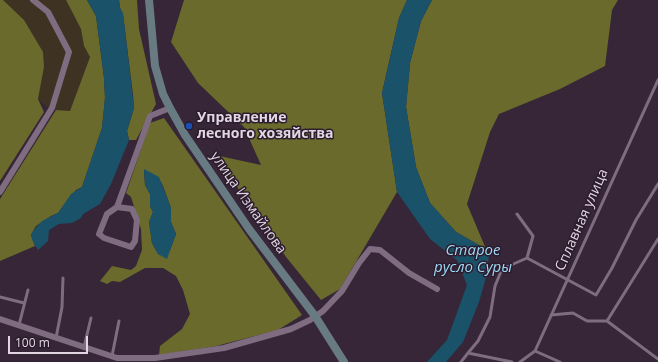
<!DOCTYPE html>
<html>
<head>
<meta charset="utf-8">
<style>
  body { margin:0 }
  #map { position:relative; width:658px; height:362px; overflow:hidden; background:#362638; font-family:"Open Sans",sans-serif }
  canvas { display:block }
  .scale { position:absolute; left:8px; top:336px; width:80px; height:18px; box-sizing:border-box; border:2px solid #e1d6e2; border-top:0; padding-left:5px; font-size:12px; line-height:14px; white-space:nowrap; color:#e1d6e2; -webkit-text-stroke:3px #2c1c2e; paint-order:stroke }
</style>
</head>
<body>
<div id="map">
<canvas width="658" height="362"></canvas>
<div class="scale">100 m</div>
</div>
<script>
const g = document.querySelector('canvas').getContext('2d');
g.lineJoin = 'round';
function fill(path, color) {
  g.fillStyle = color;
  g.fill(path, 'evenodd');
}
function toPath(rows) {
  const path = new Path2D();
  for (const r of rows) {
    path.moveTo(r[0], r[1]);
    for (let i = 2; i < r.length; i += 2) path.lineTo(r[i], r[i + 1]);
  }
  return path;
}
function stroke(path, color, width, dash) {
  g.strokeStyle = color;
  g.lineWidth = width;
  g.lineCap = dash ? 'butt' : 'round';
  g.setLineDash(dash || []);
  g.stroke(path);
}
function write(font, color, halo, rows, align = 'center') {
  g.font = font + ' "Open Sans",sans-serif';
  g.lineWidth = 3;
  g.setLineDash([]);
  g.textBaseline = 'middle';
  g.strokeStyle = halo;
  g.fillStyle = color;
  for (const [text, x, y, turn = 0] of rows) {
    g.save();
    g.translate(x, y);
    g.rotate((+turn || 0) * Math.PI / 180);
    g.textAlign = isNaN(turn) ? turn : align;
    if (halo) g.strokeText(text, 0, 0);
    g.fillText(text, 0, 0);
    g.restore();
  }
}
fill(toPath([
  [3,0,66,0,81,29,84,46,90,57,70,111,56,110,47,107,38,99,44,67,24,20]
]), '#3e3223');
fill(toPath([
  [0,0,3,0,24,20,43,52,44,67,38,99,44,112,0,181],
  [66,0,87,0,96,16,104,78,105,98,102,128,82,187,76,190,58,213,51,216,36,226,31,235,35,246,0,261,0,199,56,110,70,111,90,57,84,46,81,29],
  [119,0,137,0,139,29,156,104,136,140,129,140,127,131,134,108,133,95,123,14,120,8],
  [184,0,407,0,399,18,382,93,397,192,340,289,321,300,286,257,215,155,261,165,244,127,198,83,171,42],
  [432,0,618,0,612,10,605,66,560,89,499,114,490,132,467,204,486,249,456,232,430,203,416,167,406,107,410,63,421,21],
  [164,118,302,315,278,330,216,346,159,355,160,346,182,329,190,314,183,290,176,276,163,268,145,268,120,282,112,281,107,284,100,281,112,266,131,270,136,266,142,250,141,229,131,197,126,193,150,123],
  [144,170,161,182,163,186,171,208,171,222,176,234,170,250,164,256,158,254,152,243,149,222,153,212,150,206,150,194,145,185]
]), '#696a2b');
fill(toPath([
  [87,0,119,0,120,8,123,13,134,108,127,131,129,140,111,184,100,204,83,214,81,218,72,223,59,224,49,230,48,241,38,250,33,242,31,235,33,231,42,221,58,213,71,194,82,187,102,128,105,98,104,78,96,16],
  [407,0,432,0,421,21,410,63,406,107,416,167,430,203,456,232,486,249,489,255,487,274,479,302,463,342,446,362,427,362,447,340,467,285,457,260,430,239,397,192,382,93,399,18],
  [144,169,159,177,171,208,171,222,176,234,167,259,158,254,152,243,149,222,153,212,150,206,150,194,145,185]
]), '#1a5269');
stroke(toPath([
  [517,214,533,236,527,258,596,295,612,268,636,220,658,184],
  [0,297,24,303],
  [551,315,573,313,587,321,607,321,658,239],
  [607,321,658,359],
  [19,325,28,290],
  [56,338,62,307,63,278],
  [84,347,91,318],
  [535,351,560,362],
  [468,353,478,341,490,317,495,286,502,269,527,258],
  [112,356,119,321],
  [461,362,468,353,512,362],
  [520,362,535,351,658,80]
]), '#7f6c81', 3);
stroke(toPath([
  [0,192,52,108,69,52,48,12,33,0],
  [117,207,132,209,137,220,135,241,131,247,104,238,99,234,107,214,117,207,150,116,170,108],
  [0,319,117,358,155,358,224,348,291,329,310,320,323,311,342,291,359,263,370,249,380,250,409,273,437,289]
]), '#7f6c81', 6);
stroke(toPath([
  [149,0,155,66,163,94,170,108,185,135,249,229,315,316,344,362]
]), '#687b83', 8);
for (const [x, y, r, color] of [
  [189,126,4,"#1a4fb4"]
]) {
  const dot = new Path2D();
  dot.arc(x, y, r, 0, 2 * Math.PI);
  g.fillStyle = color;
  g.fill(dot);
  stroke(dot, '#2c1c2e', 1.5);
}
write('bold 14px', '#e1d6e2', '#2c1c2e', [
  ["Управление",197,118],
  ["лесного хозяйства",197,134]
], 'left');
write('14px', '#e1d6e2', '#2c1c2e', [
  ["улица Измайлова",248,203,55],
  ["Сплавная улица",582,220,-66]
]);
write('italic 15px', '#9fd9f4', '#2c1c2e', [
  ["Старое",473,251],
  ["русло Суры",473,268]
]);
</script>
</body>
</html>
